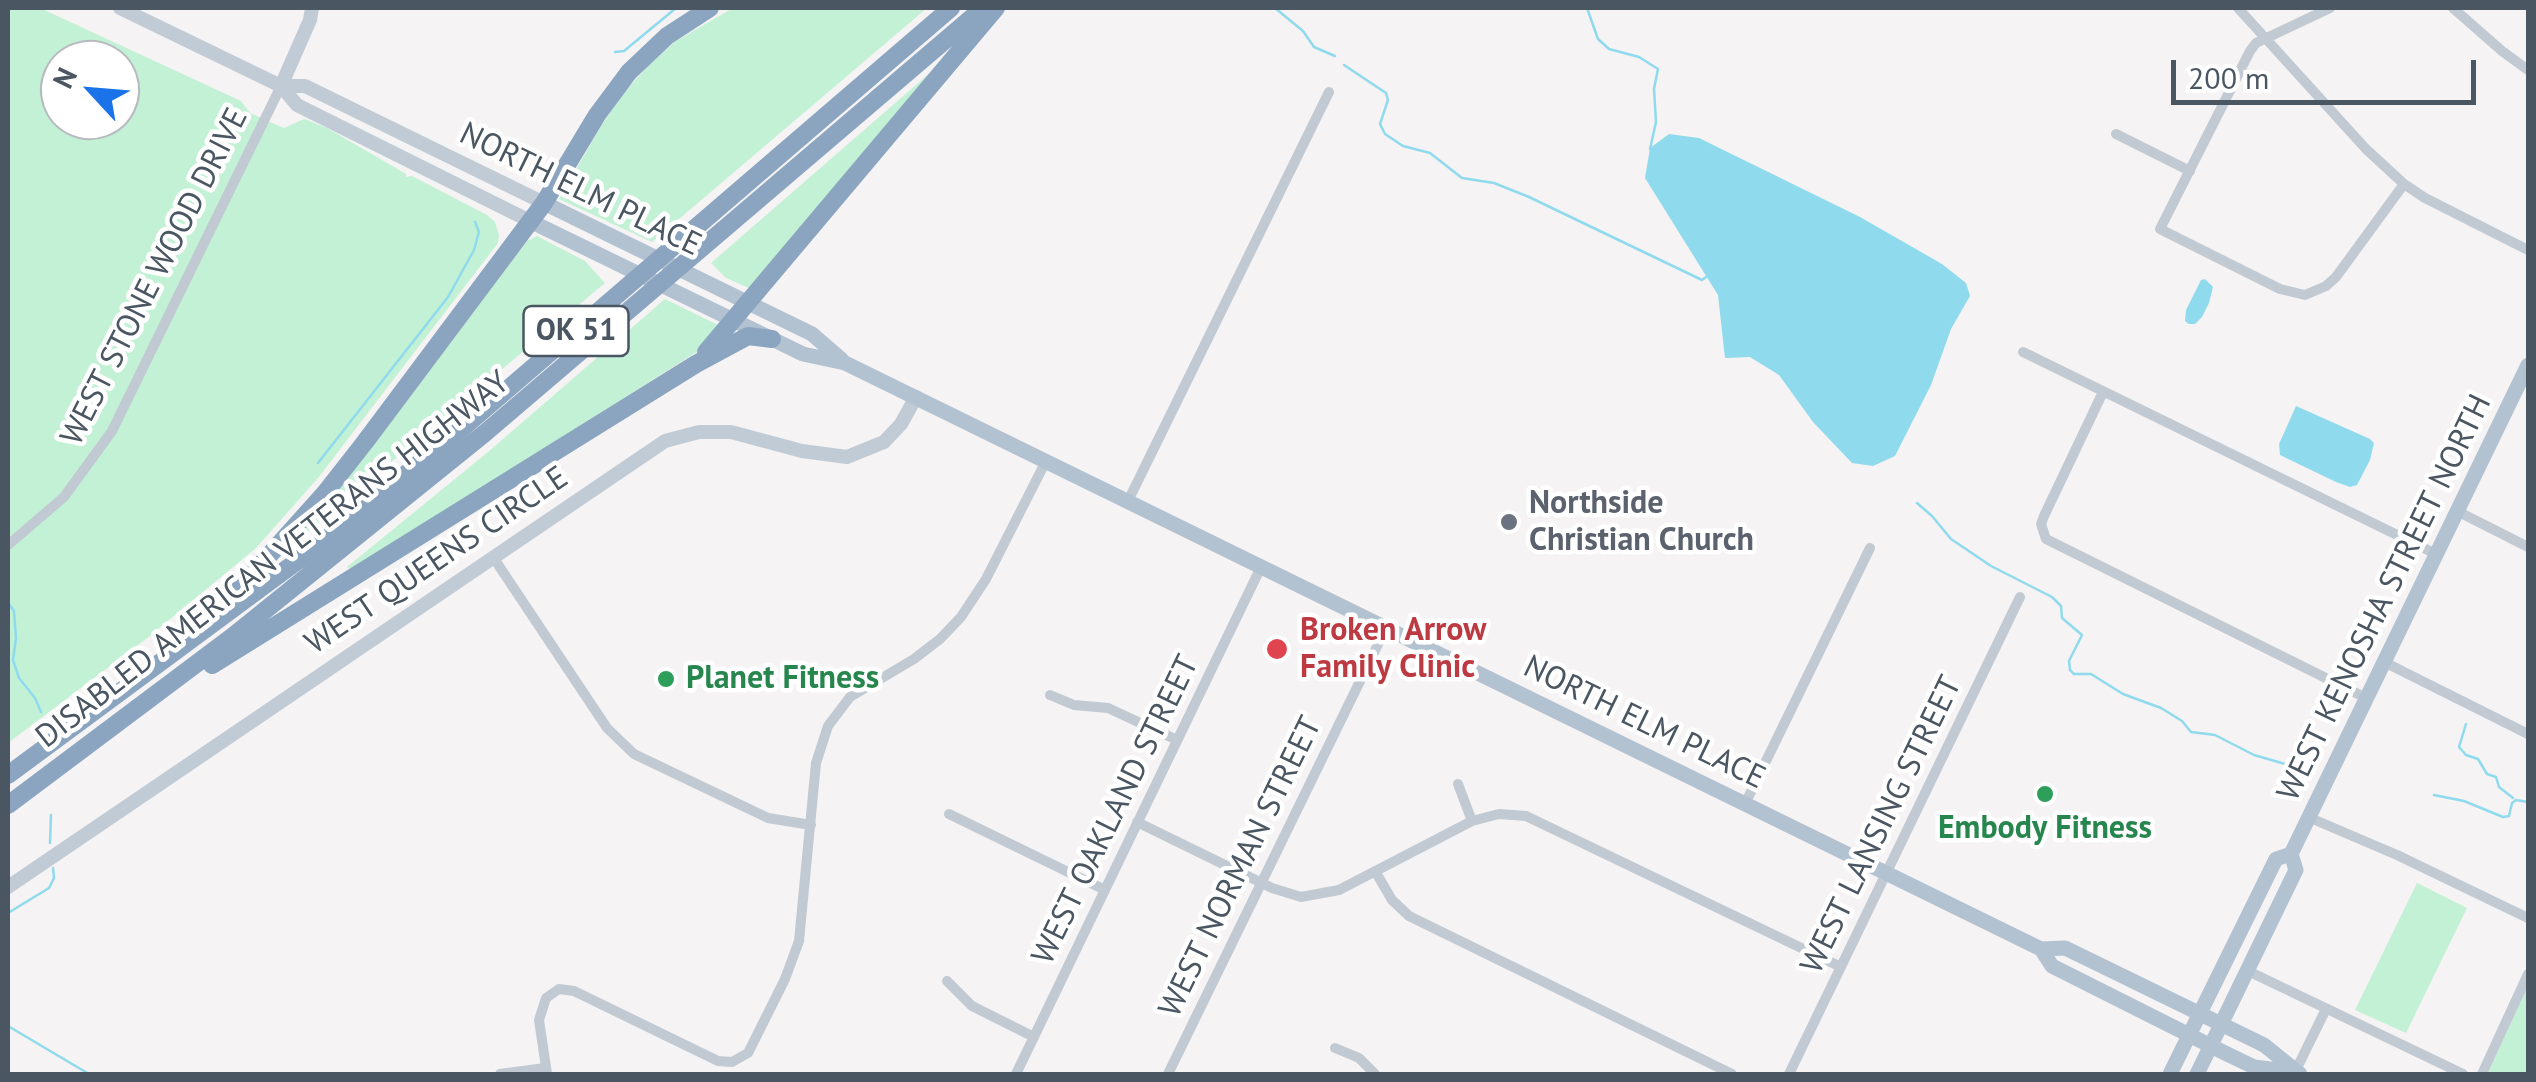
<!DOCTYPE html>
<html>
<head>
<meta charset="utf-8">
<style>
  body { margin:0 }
  #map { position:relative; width:2536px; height:1082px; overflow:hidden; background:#f5f3f3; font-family:"PT Sans",sans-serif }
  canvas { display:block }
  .frame { position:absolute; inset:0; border:10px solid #4a5661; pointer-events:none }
  .north { position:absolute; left:40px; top:40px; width:100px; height:100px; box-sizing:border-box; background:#fff; border:2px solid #b7bbc0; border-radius:50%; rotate:296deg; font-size:28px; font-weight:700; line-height:40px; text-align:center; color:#4a5661 }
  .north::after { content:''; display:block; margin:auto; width:35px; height:45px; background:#1a73e8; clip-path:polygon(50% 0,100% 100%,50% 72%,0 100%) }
  .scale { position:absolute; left:2171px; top:60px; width:305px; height:45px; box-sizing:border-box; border:5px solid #4a5661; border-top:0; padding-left:12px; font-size:30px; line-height:35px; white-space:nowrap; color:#4a5661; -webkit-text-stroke:8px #fff; paint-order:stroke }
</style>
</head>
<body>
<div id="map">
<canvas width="2536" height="1082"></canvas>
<div class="frame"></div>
<div class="north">N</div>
<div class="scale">200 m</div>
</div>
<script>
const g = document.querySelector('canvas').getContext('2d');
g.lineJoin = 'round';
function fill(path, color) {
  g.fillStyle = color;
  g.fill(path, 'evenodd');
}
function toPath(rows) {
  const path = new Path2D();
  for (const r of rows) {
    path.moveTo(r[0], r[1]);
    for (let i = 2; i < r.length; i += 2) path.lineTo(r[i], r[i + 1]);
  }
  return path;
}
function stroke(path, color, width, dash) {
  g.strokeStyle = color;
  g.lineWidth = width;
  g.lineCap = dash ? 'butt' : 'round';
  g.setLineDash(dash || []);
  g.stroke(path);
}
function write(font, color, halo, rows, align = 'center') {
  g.font = font + ' "PT Sans",sans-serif';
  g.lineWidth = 9;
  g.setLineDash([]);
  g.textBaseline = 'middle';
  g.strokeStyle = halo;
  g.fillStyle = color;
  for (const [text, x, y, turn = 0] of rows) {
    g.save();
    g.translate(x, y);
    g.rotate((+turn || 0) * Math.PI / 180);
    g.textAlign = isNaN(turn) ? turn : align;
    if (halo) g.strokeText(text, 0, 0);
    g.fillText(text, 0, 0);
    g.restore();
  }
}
fill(toPath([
  [8,8,40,8,241,101,250,113,279,126,284,128,304,119,327,128,406,174,406,177,412,176,487,215,495,222,499,235,498,243,318,478,256,548,146,639,8,743],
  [60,60,120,60,120,120,60,120],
  [733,8,927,8,652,242,559,199,601,126,623,94,651,63,676,41],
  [932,71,751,289,726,278,711,263],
  [537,236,585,261,605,283,298,540,295,535,483,296,527,241],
  [665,299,724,328,695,353,352,570,347,567,488,452],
  [2417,883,2467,908,2406,1033,2355,1010],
  [2528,985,2528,1074,2488,1074,2489,1071]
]), '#c3f1d5');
fill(toPath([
  [1669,134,1699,138,1860,217,1942,264,1966,283,1970,296,1951,329,1931,385,1895,456,1873,466,1852,463,1813,422,1779,375,1750,357,1725,358,1718,295,1645,178,1650,148],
  [2205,279,2213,287,2209,303,2202,317,2195,324,2189,324,2185,321,2186,310,2201,280],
  [2296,406,2370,439,2374,443,2370,460,2357,485,2350,487,2336,482,2280,455,2279,444]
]), '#90daee');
stroke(toPath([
  [1275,8,1303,31,1314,47,1335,56],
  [1587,8,1598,39,1609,49,1639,57,1658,69,1654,89,1656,122,1650,149],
  [615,52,624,51,676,8],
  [1344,65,1386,93,1388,100,1380,124,1385,134,1403,146,1430,153,1462,178,1494,183,1529,197,1702,280,1706,277],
  [318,463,448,297,474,250,479,232,475,222],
  [1917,503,1932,516,1951,539,1991,566,2052,597,2061,606,2062,618,2082,635,2069,661,2070,670,2074,674,2091,674,2123,694,2161,708,2182,721,2191,732,2215,735,2254,755,2306,770],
  [8,603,14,611,16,638,13,660,19,678,35,698,41,712],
  [2466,724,2459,747,2466,755,2478,759,2487,774,2496,777,2499,787,2513,798],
  [2434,795,2464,801,2503,817,2509,816,2512,803,2516,800,2528,802],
  [50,843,51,815],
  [8,913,49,888,54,878,53,868],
  [8,1026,89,1074]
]), '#90daee', 2.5);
stroke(toPath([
  [2238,8,2366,149,2404,184,2425,198,2528,250],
  [2330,8,2256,43,2250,51,2160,229,2280,289,2305,295,2326,286,2336,277,2404,184],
  [2453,8,2502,51,2528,70],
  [2116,134,2190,171],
  [2023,352,2436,554],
  [2103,392,2044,516,2041,524,2046,539,2366,698],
  [1128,501,1329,92],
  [2457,511,2528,547],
  [8,545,64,497,112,431,281,86],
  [493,557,607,728,634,754,768,818,811,825],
  [2384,662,2528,734],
  [1050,695,1074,705,1108,708,1177,740],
  [1458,784,1472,821],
  [1745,804,1870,548],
  [949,814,1105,890],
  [2308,817,2397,855,2528,918],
  [1137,822,1272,888,1301,897,1339,890,1472,821,1499,814,1526,816,1841,967],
  [1375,871,1392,900,1409,916,1732,1074],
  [2248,971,2463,1074],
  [947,981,972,1006,1034,1037],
  [1335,1048,1359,1058,1375,1074],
  [2295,1072,2326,1009],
  [500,1074,545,1068],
  [547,1074,539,1020,546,998,559,989,574,991,718,1061,732,1062,748,1053,785,979,799,941,816,763,828,726,850,697,914,659,940,639,961,617,986,579,1046,461],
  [1016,1074,1261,567],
  [1168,1074,1386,628],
  [1789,1074,2020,597],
  [2482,1074,2528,974]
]), '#c1cad2', 10);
stroke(toPath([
  [120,8,281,86,305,86,544,203],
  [281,86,297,105,530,221],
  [281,86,310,20,312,8],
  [8,887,665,441,699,432,731,432,802,451,847,457,884,442,901,424,916,397]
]), '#c1cbd6', 14);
stroke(toPath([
  [544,203,812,334,842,360],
  [530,221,803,354,845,363,2041,949,2065,948,2096,963,2264,1045,2300,1074],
  [2041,949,2052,966,2225,1053,2254,1067,2295,1072],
  [2170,1074,2276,859,2291,854],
  [2197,1074,2296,870,2291,854,2528,365]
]), '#b3c2d1', 15);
stroke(toPath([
  [706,352,996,8],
  [221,609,325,493,365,442,544,203,597,115,629,72,667,36,710,8],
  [212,665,696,364,748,336,772,339],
  [8,775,323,542,466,425,951,8],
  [8,805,232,637,485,433,983,8]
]), '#8ba5c1', 18);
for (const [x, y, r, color] of [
  [1509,522,10,"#6b7280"],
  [1277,649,12,"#e0444e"],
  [666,679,10,"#2e9e5b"],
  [2045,794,10,"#2e9e5b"]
]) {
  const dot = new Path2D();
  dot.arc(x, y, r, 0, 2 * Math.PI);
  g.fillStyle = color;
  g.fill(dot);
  stroke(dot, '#fff', 4);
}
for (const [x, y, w] of [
  [576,331,105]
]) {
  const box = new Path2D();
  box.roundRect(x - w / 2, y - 25, w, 50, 8);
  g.fillStyle = '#fff';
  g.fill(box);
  stroke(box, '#4a5661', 2.5);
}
write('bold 30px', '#4a5661', null, [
  ["OK 51",576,331]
]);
write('32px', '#4a5661', '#fff', [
  ["NORTH ELM PLACE",580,190,26],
  ["WEST STONE WOOD DRIVE",155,277,-63],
  ["DISABLED AMERICAN VETERANS HIGHWAY",273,560,-38],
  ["WEST QUEENS CIRCLE",437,561,-34],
  ["WEST KENOSHA STREET NORTH",2385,598,-64],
  ["NORTH ELM PLACE",1644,723,26],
  ["WEST OAKLAND STREET",1116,810,-64],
  ["WEST LANSING STREET",1882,825,-64],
  ["WEST NORMAN STREET",1241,867,-64]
]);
write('bold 32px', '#5b616d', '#fff', [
  ["Northside",1529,504],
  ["Christian Church",1529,541]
], 'left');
write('bold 32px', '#be3a42', '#fff', [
  ["Broken Arrow",1300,631],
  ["Family Clinic",1300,668]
], 'left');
write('bold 32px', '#27864d', '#fff', [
  ["Planet Fitness",686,679],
  ["Embody Fitness",2045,829,"center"]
], 'left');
</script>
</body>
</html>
